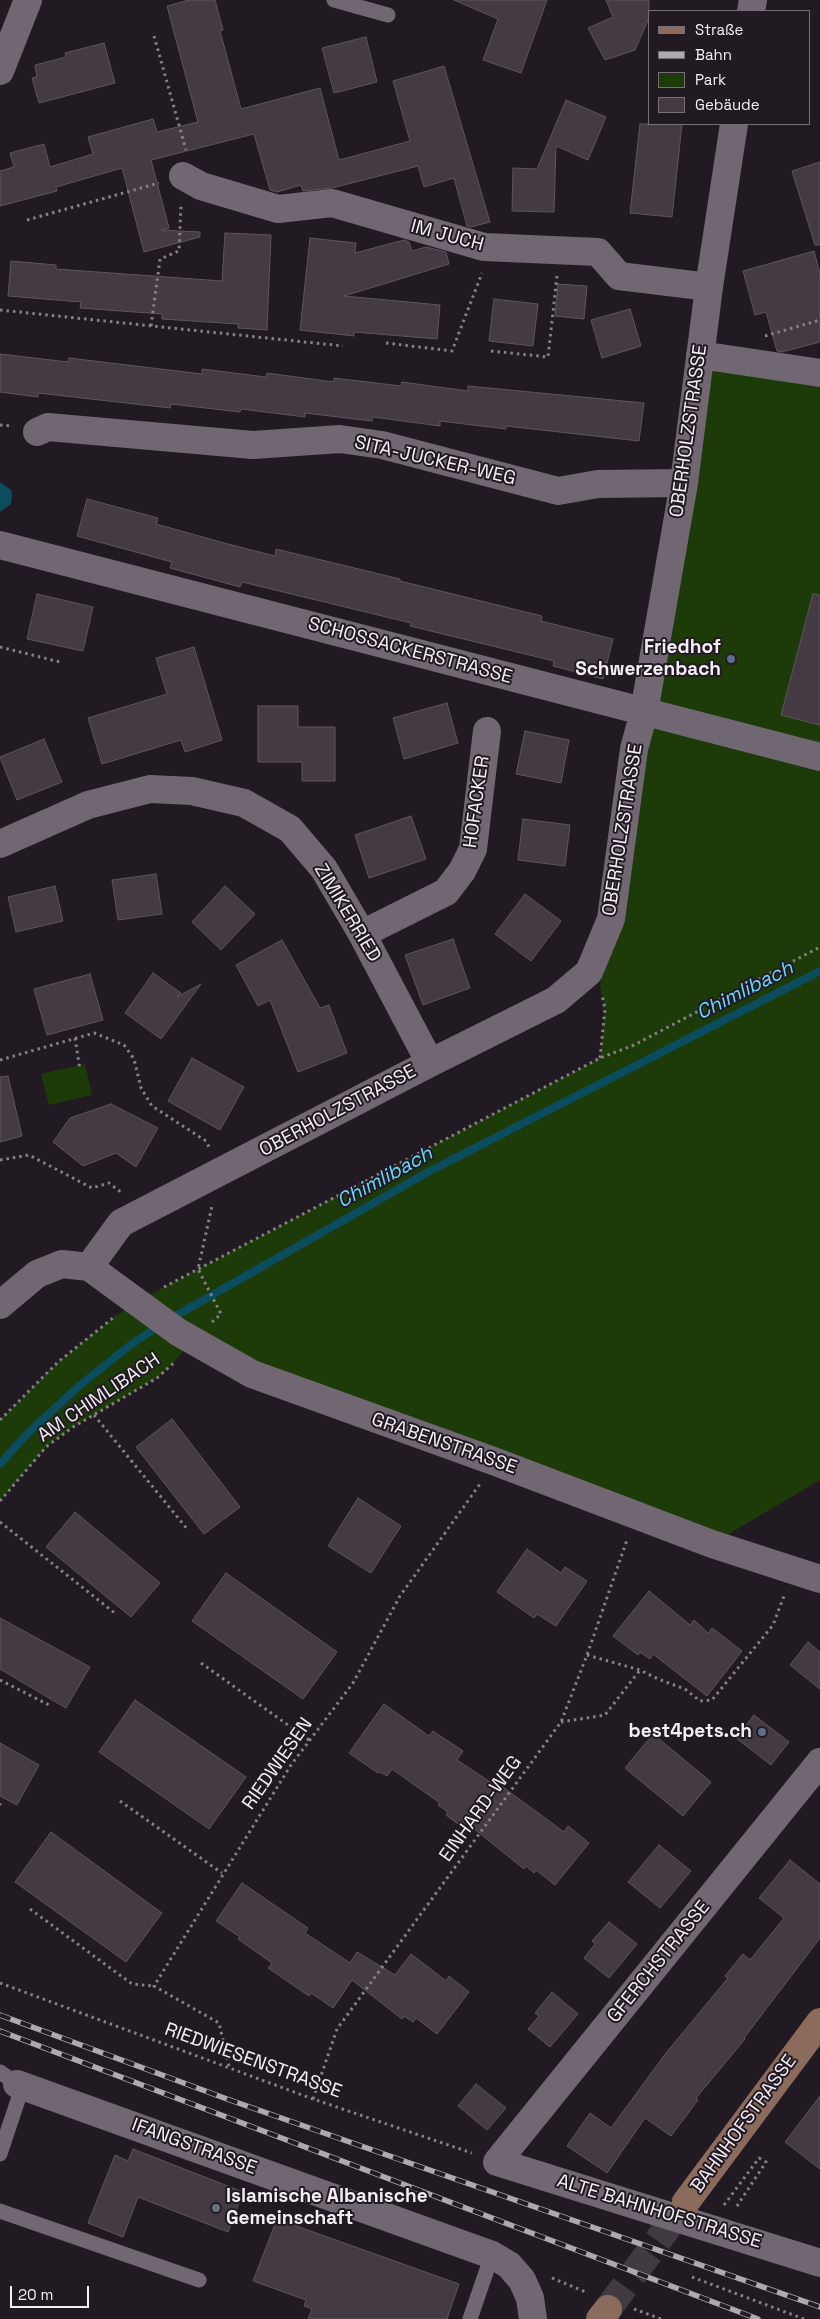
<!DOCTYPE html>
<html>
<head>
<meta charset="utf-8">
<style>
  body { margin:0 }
  #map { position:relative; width:820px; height:2319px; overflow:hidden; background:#221a23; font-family:"Space Grotesk",sans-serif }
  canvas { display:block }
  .legend { position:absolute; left:648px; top:10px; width:162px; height:115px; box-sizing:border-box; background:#221a23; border:1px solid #766f77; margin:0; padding:6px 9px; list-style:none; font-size:15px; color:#f5eff5 }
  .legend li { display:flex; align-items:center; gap:10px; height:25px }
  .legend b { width:25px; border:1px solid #766f77 }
  .scale { position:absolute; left:10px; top:2286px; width:79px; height:22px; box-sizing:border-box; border:2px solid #f5eff5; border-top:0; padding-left:6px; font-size:15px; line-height:18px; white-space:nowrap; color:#f5eff5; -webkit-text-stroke:4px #221a23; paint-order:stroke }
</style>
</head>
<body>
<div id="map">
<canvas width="820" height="2319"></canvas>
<ul class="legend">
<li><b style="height:6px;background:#8b6b5b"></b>Straße</li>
<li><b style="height:6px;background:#aea8af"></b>Bahn</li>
<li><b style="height:14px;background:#1d3b08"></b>Park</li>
<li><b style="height:14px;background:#433a43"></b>Gebäude</li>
</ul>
<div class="scale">20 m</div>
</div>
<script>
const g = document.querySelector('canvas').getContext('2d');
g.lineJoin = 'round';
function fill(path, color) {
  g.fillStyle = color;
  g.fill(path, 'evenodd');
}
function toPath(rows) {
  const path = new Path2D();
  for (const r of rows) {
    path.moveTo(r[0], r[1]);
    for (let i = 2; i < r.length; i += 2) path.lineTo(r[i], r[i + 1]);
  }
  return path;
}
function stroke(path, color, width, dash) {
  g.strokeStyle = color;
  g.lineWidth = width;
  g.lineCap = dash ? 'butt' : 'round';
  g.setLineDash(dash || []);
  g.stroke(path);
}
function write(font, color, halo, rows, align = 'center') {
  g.font = font + ' "Space Grotesk",sans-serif';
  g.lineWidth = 4;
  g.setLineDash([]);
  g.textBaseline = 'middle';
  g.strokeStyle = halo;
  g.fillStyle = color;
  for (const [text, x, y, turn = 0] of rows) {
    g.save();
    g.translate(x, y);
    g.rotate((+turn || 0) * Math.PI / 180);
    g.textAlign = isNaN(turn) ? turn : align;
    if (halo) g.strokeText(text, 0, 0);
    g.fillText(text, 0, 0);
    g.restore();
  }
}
fill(toPath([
  [700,355,820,373,820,1480,712,1544,192,1340,172,1365,157,1378,73,1427,46,1447,0,1501,0,1420,58,1362,114,1317,138,1301,198,1269,600,1058,605,1009,600,986],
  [85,1064,92,1095,49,1105,41,1074]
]), '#1d3b08');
fill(toPath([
  [0,482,11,490,12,496,11,504,0,512]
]), '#0b4c5f');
stroke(toPath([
  [170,1319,428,1172,820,971],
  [0,1464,26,1435,79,1386,129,1346,160,1325]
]), '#0b4c5f', 8);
const building = toPath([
  [189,0,215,0,223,30,220,31,241,109,320,88,339,160,410,141,393,81,444,66,490,222,471,227,467,226,454,178,424,187,418,166,332,188,303,191,301,185,277,192,270,190,254,134,151,160,169,228,161,230,200,232,200,237,144,252,122,168,56,187,57,191,0,206,0,171,14,167,10,153,44,144,50,167,93,154,88,137,153,119,157,132,198,122,167,6,189,0],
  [454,0,547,0,521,73,483,60,498,19,454,0],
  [606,0,649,0,649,18,635,50,605,60,588,28,613,17,606,0],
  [366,37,377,82,334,93,322,48,366,37],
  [104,43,115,83,39,103,32,78,37,77,35,65,66,57,65,53,104,43],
  [566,100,606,117,588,160,556,146,554,212,512,211,513,168,537,169,566,100],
  [640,124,682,124,672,217,630,213,640,124],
  [820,162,820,245,815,245,792,171,820,162],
  [225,233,271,235,267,330,238,328,238,324,162,319,162,314,80,308,81,302,8,296,11,261,56,265,56,269,222,281,225,233],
  [310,238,356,243,355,253,404,240,409,242,412,251,426,247,446,252,449,264,344,296,440,305,437,339,354,332,354,336,300,330,310,238],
  [814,251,820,274,820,342,782,352,777,351,766,312,755,315,743,271,814,251],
  [558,284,587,286,584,319,555,316,558,284],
  [494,299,538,304,533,346,489,341,494,299],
  [630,309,641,346,602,358,591,320,630,309],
  [0,354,68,362,69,358,202,374,202,369,266,377,267,373,334,382,334,378,401,386,402,382,468,391,468,386,644,403,639,441,506,426,506,429,440,421,440,426,373,417,372,421,305,413,305,417,241,409,240,412,171,404,170,408,38,393,38,397,0,392,0,354],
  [87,499,158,518,156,524,228,544,275,556,276,549,400,579,400,581,542,616,541,621,613,639,603,679,553,666,554,661,410,626,411,623,242,582,240,587,170,568,172,562,77,536,87,499],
  [37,594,93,607,83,651,27,639,37,594],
  [813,594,820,595,820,725,781,715,813,594],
  [194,647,222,740,185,752,181,740,102,764,88,718,167,694,156,658,194,647],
  [447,703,458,743,404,759,393,718,447,703],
  [258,706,298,706,298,727,335,727,335,781,302,781,302,762,258,762,258,706],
  [525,731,569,740,561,783,516,774,525,731],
  [44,739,62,782,17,800,0,757,44,739],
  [411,816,426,859,369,878,355,835,411,816],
  [523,819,570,825,565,866,518,860,523,819],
  [156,874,162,914,118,920,112,880,156,874],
  [55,886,63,921,16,932,8,897,55,886],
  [225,886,255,914,221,950,192,922,225,886],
  [525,894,561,921,531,961,495,934,525,894],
  [453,939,470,988,423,1005,405,955,453,939],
  [282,940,320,1008,329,1005,347,1053,298,1072,270,1000,258,1006,236,965,282,940],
  [153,973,181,993,177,997,201,984,161,1039,125,1013,153,973],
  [90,974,103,1020,47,1035,34,989,90,974],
  [192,1058,244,1087,220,1130,168,1101,192,1058],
  [8,1076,22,1136,0,1142,0,1077,8,1076],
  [111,1104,158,1128,136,1167,116,1153,83,1166,53,1142,70,1118,111,1104],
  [172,1419,240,1507,204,1534,136,1447,172,1419],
  [358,1498,401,1526,371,1573,328,1546,358,1498],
  [75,1512,160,1583,131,1617,46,1547,75,1512],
  [527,1549,561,1573,565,1567,587,1581,556,1626,537,1614,534,1618,497,1592,527,1549],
  [226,1573,337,1652,303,1699,192,1621,226,1573],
  [649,1591,690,1625,694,1620,708,1633,712,1628,742,1651,707,1696,653,1654,650,1659,640,1652,638,1655,613,1636,649,1591],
  [0,1618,90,1667,66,1708,0,1669,0,1618],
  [808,1642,820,1652,820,1689,790,1665,808,1642],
  [135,1700,246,1777,209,1829,99,1752,135,1700],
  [384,1704,429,1736,433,1731,463,1751,457,1760,490,1782,492,1779,564,1832,568,1826,589,1843,555,1885,536,1870,534,1873,526,1866,524,1869,473,1828,469,1832,446,1815,448,1812,438,1805,440,1803,392,1769,387,1776,380,1772,378,1773,349,1753,384,1704],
  [754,1715,789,1742,771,1765,736,1738,754,1715],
  [653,1734,711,1782,683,1816,625,1768,653,1734],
  [0,1743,39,1765,17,1805,0,1796,0,1743],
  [51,1832,162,1913,126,1962,15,1882,51,1832],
  [659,1845,691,1871,660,1908,628,1882,659,1845],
  [790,1860,820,1884,820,1938,744,2038,745,2039,696,2098,698,2100,671,2136,645,2118,607,2173,567,2146,590,2113,611,2128,666,2053,728,1978,725,1976,743,1954,750,1960,784,1918,759,1898,790,1860],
  [242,1883,308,1928,305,1933,350,1963,357,1952,395,1975,411,1954,446,1981,449,1976,469,1992,437,2034,416,2018,413,2022,404,2016,402,2019,352,1980,333,2008,311,1993,309,1996,268,1968,272,1963,238,1939,240,1937,216,1921,242,1883],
  [609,1922,637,1944,609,1978,584,1958,595,1944,592,1941,609,1922],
  [552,1992,578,2014,550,2047,528,2029,539,2016,535,2013,552,1992],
  [476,2084,506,2108,487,2130,458,2106,476,2084],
  [820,2096,820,2169,785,2142,820,2096],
  [133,2149,243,2192,228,2232,138,2197,123,2237,88,2223,115,2155,128,2161,133,2149],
  [277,2219,459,2284,447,2319,308,2319,312,2309,304,2306,306,2300,253,2281,277,2219]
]);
fill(building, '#433a43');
stroke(building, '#5e545e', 1);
stroke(toPath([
  [608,2309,686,2202]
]), '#423a42', 28, [28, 14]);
stroke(toPath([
  [154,36,186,150],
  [27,220,159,183],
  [0,310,343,346],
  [151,326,160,259,179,251,181,205],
  [765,336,820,320],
  [386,343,452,351,482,273],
  [491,351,548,357,557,276],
  [0,425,12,426],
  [0,647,60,662],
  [75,1038,80,1070],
  [600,1058,605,1009,602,995],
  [0,1060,94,1033,124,1045,134,1059,141,1088,152,1106,206,1141,209,1147],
  [0,1160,29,1155,92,1188,109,1183,122,1193],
  [164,1287,600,1058,634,1045,820,947],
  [212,1322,221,1314,198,1269,212,1206],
  [94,1415,188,1530],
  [0,1420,58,1362,113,1318],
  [0,1501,46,1447,73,1427,157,1378,176,1361],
  [0,1522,116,1614],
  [587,1655,640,1670,658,1679,685,1689,700,1701,712,1700,773,1625,784,1596],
  [201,1663,309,1740],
  [0,1680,51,1706],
  [561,1722,605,1715,640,1670],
  [120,1801,222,1873],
  [0,1804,1,1805],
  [30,1909,132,1984,154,1986],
  [0,1983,313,2099,472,2153],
  [229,2066,219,2023,154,1986,291,1765,353,1683,400,1596,480,1484],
  [313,2099,337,2029,561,1722,587,1655,627,1540],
  [724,2205,759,2158,766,2162,735,2209],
  [692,2277,804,2319],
  [552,2278,588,2293],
  [634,2309,661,2319]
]), '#878088', 3, [2.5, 4]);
stroke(toPath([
  [334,0,388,15],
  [0,2072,17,2084],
  [0,2154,23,2085],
  [0,2211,199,2280],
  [470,2319,492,2255]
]), '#716772', 15);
stroke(toPath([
  [751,11,753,0],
  [0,71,28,0],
  [183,176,201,186,278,209,332,203,484,247,598,252,619,276,709,287],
  [700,355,820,373],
  [37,432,48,427,253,445,340,439,382,445,558,491,598,484,684,483],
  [0,545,820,757],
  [0,844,88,805,150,789,192,791,244,803,290,829,324,869,362,934,430,1063],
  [362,934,446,892,462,871,473,849,487,731],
  [89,1267,121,1223,430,1063,556,1000,589,972,611,919,634,749,644,712,684,483,709,287,734,124],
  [0,1305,37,1274,62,1264,89,1267,178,1332,252,1374,496,1462,712,1544,820,1579],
  [820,1762,497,2162,820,2263],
  [17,2084,492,2255,509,2265,522,2280,530,2298,533,2319]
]), '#716772', 28);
stroke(toPath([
  [686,2202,820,2022],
  [600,2319,608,2309]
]), '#8b6b5b', 28);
const rail = toPath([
  [0,2015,227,2099,820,2307],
  [0,2031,758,2319]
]);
stroke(rail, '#aea8af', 5.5);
stroke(rail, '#221a23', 4, [11]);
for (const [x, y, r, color] of [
  [731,659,5,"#5c6f8a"],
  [762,1732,5,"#5c6f8a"],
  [216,2208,5,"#6b7280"]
]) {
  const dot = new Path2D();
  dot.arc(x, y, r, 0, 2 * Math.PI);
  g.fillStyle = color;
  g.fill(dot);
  stroke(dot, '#221a23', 2);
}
write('19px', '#f5eff5', '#221a23', [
  ["IM JUCH",447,236,15],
  ["OBERHOLZSTRASSE",689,431,-82],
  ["SITA-JUCKER-WEG",435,461,13],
  ["SCHOSSACKERSTRASSE",410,651,15],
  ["HOFACKER",477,802,-82],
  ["OBERHOLZSTRASSE",623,830,-81],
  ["ZIMIKERRIED",347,913,59],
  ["OBERHOLZSTRASSE",338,1111,-28],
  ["AM CHIMLIBACH",99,1398,-34],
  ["GRABENSTRASSE",444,1444,19],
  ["RIEDWIESEN",278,1764,-55],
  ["EINHARD-WEG",481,1809,-54],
  ["GFERCHSTRASSE",659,1962,-51],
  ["RIEDWIESENSTRASSE",253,2061,20],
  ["BAHNHOFSTRASSE",744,2124,-54],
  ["IFANGSTRASSE",194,2147,20],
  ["ALTE BAHNHOFSTRASSE",659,2212,17]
]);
write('bold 19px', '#f5eff5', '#221a23', [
  ["Friedhof",721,648],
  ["Schwerzenbach",721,670],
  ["best4pets.ch",752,1732],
  ["Islamische Albanische",226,2197,"left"],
  ["Gemeinschaft",226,2219,"left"]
], 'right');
write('italic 20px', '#67d8fe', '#221a23', [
  ["Chimlibach",745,991,-27],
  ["Chimlibach",385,1178,-29]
]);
</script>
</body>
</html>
